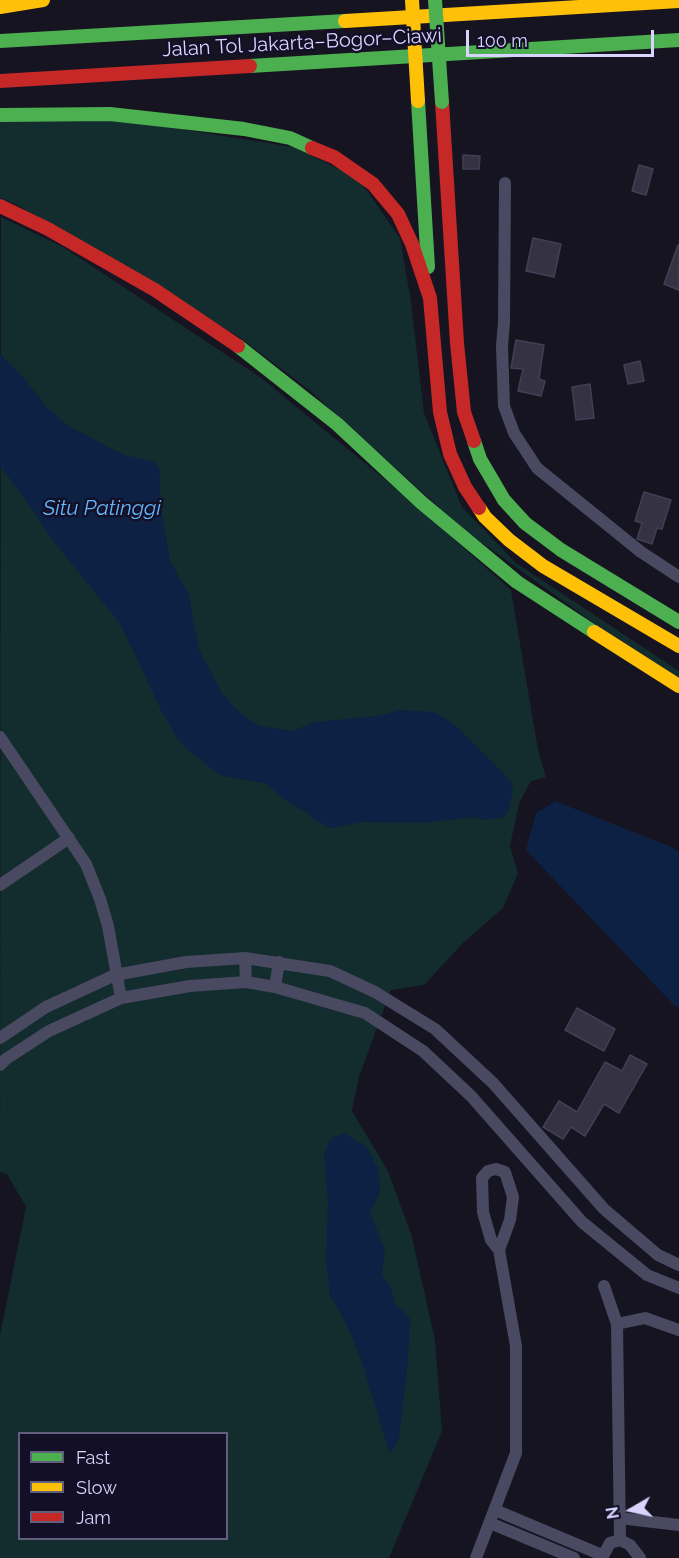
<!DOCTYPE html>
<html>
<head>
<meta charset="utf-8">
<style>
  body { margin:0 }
  #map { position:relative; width:679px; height:1558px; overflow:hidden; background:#161421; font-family:Raleway,sans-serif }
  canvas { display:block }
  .legend { position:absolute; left:18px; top:1432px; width:210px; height:108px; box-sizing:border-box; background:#130f26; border:2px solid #625e7d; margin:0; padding:8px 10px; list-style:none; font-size:18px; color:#d9d4ff }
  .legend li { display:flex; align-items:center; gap:12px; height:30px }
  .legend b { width:30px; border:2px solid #625e7d }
  .north { position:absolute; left:601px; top:1480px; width:60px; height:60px; -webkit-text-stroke:4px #130f26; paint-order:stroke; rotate:261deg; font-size:16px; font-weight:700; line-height:24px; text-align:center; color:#d9d4ff }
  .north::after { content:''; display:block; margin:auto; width:21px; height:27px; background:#d9d4ff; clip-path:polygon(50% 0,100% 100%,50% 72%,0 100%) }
  .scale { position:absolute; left:466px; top:30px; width:188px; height:27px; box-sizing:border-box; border:3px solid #d9d4ff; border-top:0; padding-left:8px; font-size:18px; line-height:21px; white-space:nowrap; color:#d9d4ff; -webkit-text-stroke:4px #130f26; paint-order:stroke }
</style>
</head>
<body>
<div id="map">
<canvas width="679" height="1558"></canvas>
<ul class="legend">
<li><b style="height:8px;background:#4caf50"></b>Fast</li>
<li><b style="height:8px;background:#ffc107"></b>Slow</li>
<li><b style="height:8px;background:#c62828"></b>Jam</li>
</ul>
<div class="north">N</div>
<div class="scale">100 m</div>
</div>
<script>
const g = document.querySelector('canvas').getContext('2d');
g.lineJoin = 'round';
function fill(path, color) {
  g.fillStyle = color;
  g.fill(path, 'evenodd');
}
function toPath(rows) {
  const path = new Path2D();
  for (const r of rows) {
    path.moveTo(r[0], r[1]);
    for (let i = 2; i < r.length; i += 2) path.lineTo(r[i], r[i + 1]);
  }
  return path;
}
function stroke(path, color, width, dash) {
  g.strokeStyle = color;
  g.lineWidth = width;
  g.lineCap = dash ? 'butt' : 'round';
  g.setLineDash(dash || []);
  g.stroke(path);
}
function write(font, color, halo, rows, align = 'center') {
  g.font = font + ' Raleway,sans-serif';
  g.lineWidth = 5;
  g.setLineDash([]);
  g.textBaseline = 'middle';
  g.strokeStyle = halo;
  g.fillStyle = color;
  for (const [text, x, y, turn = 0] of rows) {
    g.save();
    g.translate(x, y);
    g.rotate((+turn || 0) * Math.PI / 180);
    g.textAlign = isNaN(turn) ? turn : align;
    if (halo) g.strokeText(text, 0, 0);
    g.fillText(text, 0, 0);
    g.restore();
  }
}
fill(toPath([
  [105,117,293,147,358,178,400,238,411,302,424,413,462,507,516,563,679,671,679,678,601,628,464,530,309,390,239,337,120,265,17,205,0,198,0,120],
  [1,217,63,247,260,377,410,500,511,590,538,750,546,777,531,781,519,803,510,846,518,873,503,908,463,943,424,985,391,990,359,1077,352,1111,388,1171,412,1237,435,1340,442,1431,389,1558,0,1558,0,1335,26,1207,7,1174,0,1172],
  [20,1434,226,1434,226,1538,20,1538]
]), '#132c2d');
fill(toPath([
  [0,354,26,380,45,406,70,427,124,455,155,462,159,469,161,509,170,561,189,595,199,650,222,693,234,707,248,719,260,726,292,731,315,722,378,716,400,710,433,712,445,718,456,726,511,781,513,789,508,812,504,817,486,820,474,817,423,823,361,822,331,828,313,819,309,814,285,800,265,783,227,777,217,773,186,748,177,738,161,710,120,623,53,541,28,503,0,466],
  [555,801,674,848,679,852,679,1008,672,1003,526,850,536,813],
  [344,1133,368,1148,379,1172,380,1193,370,1212,385,1251,382,1274,391,1288,394,1302,410,1319,408,1359,399,1439,390,1454,362,1363,347,1325,330,1295,326,1262,328,1201,324,1155,330,1139]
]), '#0d2144');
const building = toPath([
  [463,155,480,156,479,169,463,169,463,155],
  [639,165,653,169,646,195,632,191,639,165],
  [533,238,561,244,554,277,526,271,533,238],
  [678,245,679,245,679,290,664,284,678,245],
  [516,340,544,345,539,379,545,381,541,396,518,391,523,369,511,368,516,340],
  [640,361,644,381,628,384,624,365,640,361],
  [590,384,594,418,576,420,572,387,590,384],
  [644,492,671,500,662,529,657,528,652,544,637,539,642,523,635,521,644,492],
  [577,1008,615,1029,604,1051,565,1030,577,1008],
  [630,1055,647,1064,619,1113,604,1104,585,1136,571,1127,563,1139,543,1127,559,1101,577,1112,605,1062,622,1071,630,1055]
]);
fill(building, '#343243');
stroke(building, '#433f54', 1.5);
stroke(toPath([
  [505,183,504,322,502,346,504,406,514,433,537,468,641,552,679,577],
  [0,737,86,864,100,899,108,926,121,998],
  [0,885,69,838],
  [245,958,246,982],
  [275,987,279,962],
  [0,1038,46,1007,115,975,186,962,245,958,330,971,375,992,435,1029,493,1083,604,1209,658,1255,679,1265],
  [0,1065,6,1059,49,1031,121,998,190,986,246,982,275,987,365,1013,423,1051,471,1096,582,1222,647,1275,679,1288],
  [496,1169,505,1172,513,1197,510,1220,499,1250,491,1240,483,1212,482,1178,488,1171,496,1169],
  [604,1286,617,1324,620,1540],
  [617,1324,645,1318,679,1330],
  [495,1510,602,1555],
  [619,1518,679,1525],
  [490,1523,574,1558],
  [476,1558,516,1453,516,1346,499,1250],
  [602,1558,610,1543,620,1540,630,1545,640,1558]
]), '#4a4962', 12);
stroke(toPath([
  [0,41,345,21],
  [250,66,679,40],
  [418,101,428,267],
  [0,115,110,114,244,129,290,138,312,148],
  [238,346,337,424,422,503,517,582,594,632],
  [474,441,480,459,504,500,525,523,561,550,679,622]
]), '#4caf50', 14);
stroke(toPath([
  [0,7,43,0],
  [345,21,679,1],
  [479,508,485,517,509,540,543,566,679,646],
  [594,632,679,686]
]), '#ffc107', 14);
stroke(toPath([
  [0,81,250,66],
  [442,102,457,343,464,412,474,441],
  [312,148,334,157,373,184,398,214,412,244,430,298,440,412,450,454,465,487,479,508],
  [0,206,48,229,155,290,238,346]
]), '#c62828', 14);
stroke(toPath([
  [435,0,442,102]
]), '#4caf50', 14);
stroke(toPath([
  [412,0,418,101]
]), '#ffc107', 14);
write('20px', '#d9d4ff', '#130f26', [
  ["Jalan Tol Jakarta–Bogor–Ciawi",302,43,-3]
]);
write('italic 21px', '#62b6ff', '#130f26', [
  ["Situ Patinggi",102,509]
]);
</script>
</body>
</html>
